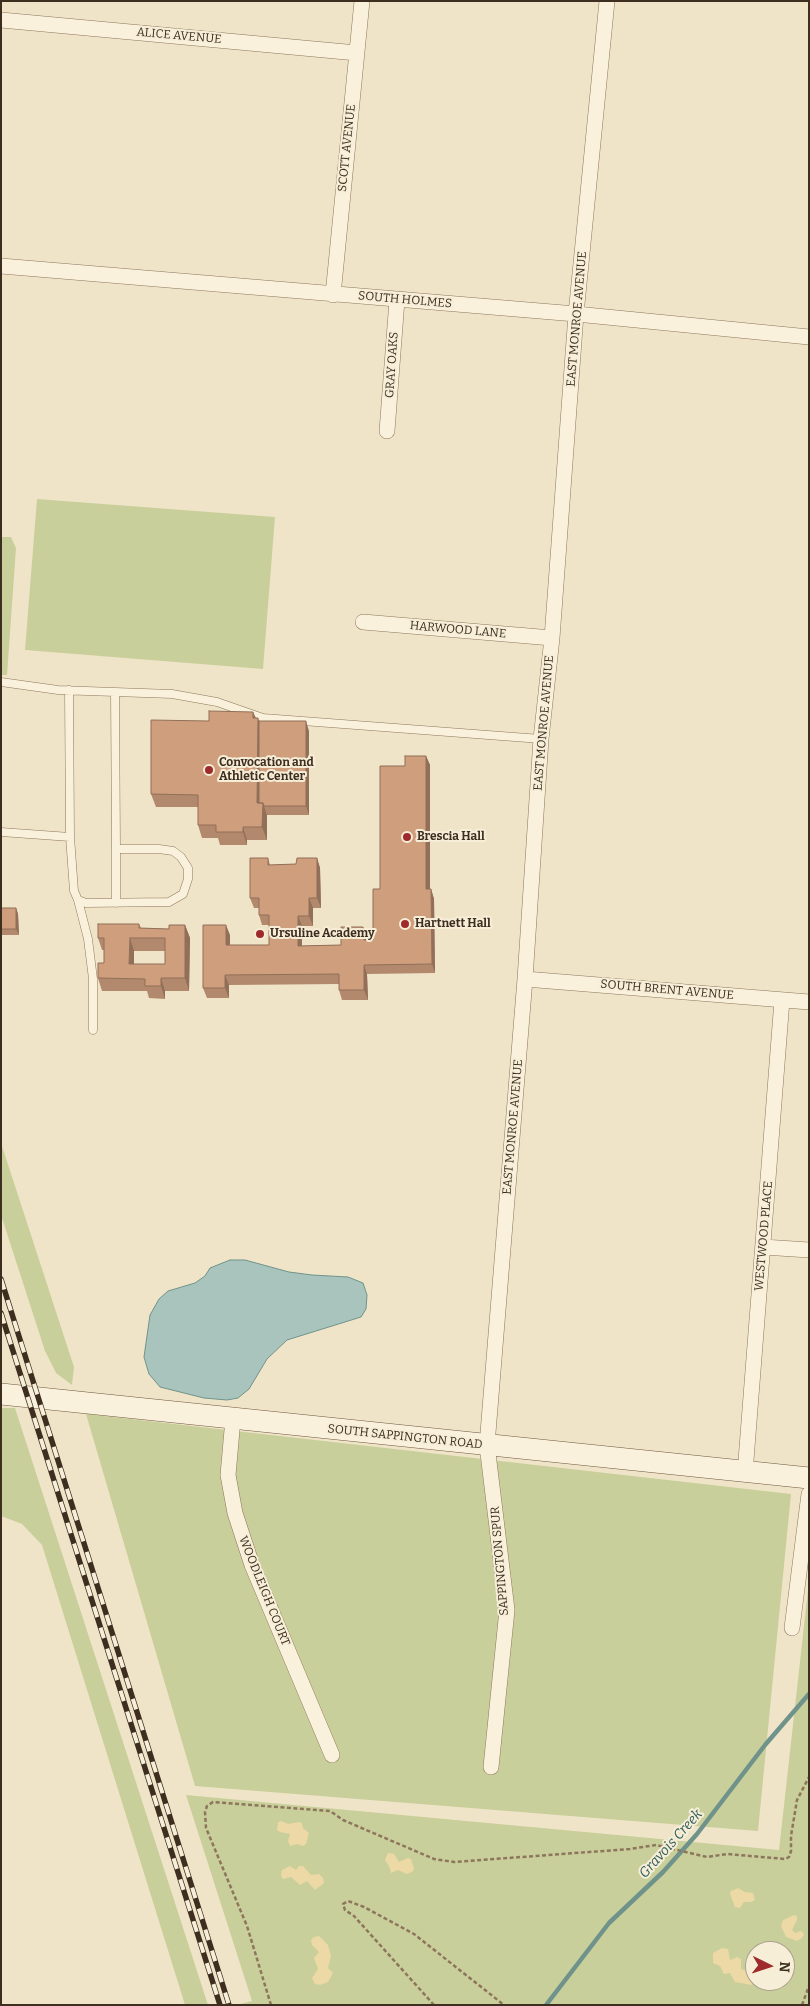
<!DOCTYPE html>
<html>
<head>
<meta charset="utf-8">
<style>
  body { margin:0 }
  #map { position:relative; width:810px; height:2006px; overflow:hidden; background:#f0e4c8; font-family:Bitter,serif }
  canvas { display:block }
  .frame { position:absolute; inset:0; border:2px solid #3d2e20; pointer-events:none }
  .north { position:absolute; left:745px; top:1941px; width:50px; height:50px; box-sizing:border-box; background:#f7eed8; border:1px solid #ada18e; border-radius:50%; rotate:94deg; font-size:14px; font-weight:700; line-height:20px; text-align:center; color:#3d2e20 }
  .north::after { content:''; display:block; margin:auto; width:18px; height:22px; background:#9e2a2b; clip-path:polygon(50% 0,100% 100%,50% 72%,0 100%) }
</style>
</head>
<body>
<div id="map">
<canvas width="810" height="2006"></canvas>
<div class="frame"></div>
<div class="north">N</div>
</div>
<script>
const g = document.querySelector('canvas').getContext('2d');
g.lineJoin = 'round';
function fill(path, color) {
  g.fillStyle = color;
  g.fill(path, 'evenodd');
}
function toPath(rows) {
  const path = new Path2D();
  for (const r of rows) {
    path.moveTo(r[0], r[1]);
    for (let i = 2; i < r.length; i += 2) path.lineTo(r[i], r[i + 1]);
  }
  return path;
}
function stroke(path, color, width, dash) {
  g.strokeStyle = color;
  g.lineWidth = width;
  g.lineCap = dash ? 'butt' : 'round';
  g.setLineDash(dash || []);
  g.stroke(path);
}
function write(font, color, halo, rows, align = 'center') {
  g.font = font + ' Bitter,serif';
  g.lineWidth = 4;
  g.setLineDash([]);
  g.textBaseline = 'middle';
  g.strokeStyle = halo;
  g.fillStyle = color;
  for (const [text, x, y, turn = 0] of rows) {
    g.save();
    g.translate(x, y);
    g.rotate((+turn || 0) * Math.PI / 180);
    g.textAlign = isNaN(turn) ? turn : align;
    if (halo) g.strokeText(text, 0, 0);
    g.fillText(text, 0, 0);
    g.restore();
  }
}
fill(toPath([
  [37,499,275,517,263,669,25,650],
  [1,537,11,537,16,548,7,675,1,675],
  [1,1143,74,1367,72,1385,56,1373,45,1351,1,1215],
  [1,1408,15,1408,208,2005,185,2005,42,1545,22,1524,1,1516],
  [86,1414,791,1494,758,1831,195,1786],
  [809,1581,809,2005,237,2005,252,2001,186,1795,779,1850],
  [755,1951,785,1951,785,1981,755,1981]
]), '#c9cf9b');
fill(toPath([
  [281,1821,288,1824,299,1822,302,1823,303,1828,309,1833,306,1844,303,1846,297,1844,290,1846,288,1841,290,1834,280,1832,277,1830,278,1822],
  [388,1853,394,1854,399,1862,408,1858,411,1859,414,1869,413,1871,407,1874,398,1870,391,1873,389,1866,385,1860],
  [290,1866,296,1870,299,1866,303,1866,311,1875,319,1874,323,1878,324,1883,315,1890,307,1881,300,1885,291,1877,283,1879,281,1876,282,1870],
  [738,1888,745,1892,753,1893,755,1900,751,1902,744,1902,740,1908,735,1907,730,1894,731,1891],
  [794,1915,797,1916,797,1920,792,1930,795,1933,801,1931,804,1934,802,1938,797,1941,786,1937,781,1926,783,1920],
  [319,1936,328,1945,331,1956,328,1968,333,1973,328,1982,320,1985,315,1984,312,1978,318,1969,314,1958,319,1952,312,1945,311,1940,314,1937],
  [722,1948,728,1949,730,1960,737,1957,741,1959,741,1969,752,1973,755,1976,755,1981,752,1985,735,1982,730,1973,724,1974,720,1966,713,1963,713,1953]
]), '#ecd9a5');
const water = toPath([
  [230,1260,245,1260,289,1272,312,1275,348,1277,363,1283,367,1295,366,1309,361,1317,287,1340,267,1359,249,1389,238,1398,227,1400,204,1398,160,1387,149,1374,144,1357,150,1315,159,1299,168,1291,195,1283,205,1276,210,1268,230,1260]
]);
fill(water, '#a9c4bc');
stroke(water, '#6f938a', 1);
stroke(toPath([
  [546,2005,609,1923,663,1872,697,1834,765,1745,809,1694]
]), '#6f938a', 4.5);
const lane = toPath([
  [1,682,58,690,172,694,217,702,263,718,541,739],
  [69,690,70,837],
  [1,832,70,837,74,891,78,900,86,903,169,902,183,894,188,879,188,868,181,857,173,851,159,849,116,849,115,692],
  [116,849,116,903],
  [78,900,88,939,93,979,93,1030]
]);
const street = toPath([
  [1,20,357,53],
  [1,266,576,314,809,337],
  [333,295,362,1],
  [387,431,397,300],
  [363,622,552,638],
  [525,979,809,1002],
  [763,1247,809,1250],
  [233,1419,228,1475,235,1513,252,1565,332,1755],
  [745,1473,782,1000],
  [792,1628,809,1494],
  [491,1767,507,1610,487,1445,525,979,541,739,552,638,576,314,607,1]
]);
const secondary = toPath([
  [1,1394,809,1478]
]);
stroke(lane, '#8d765c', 9);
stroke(street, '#8d765c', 16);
stroke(secondary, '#6f573f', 22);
stroke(toPath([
  [271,2005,247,1926,206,1828,205,1812,207,1806,213,1802,330,1811,343,1820,434,1859,454,1862,630,1849,656,1845,707,1857,727,1854,785,1859,789,1857,791,1851,791,1836,797,1800,809,1777],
  [434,2005,354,1916,345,1910,343,1904,348,1901,364,1907,414,1934,504,2005],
  [802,2005,809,1986]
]), '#8d765c', 2.5, [4, 2.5]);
stroke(lane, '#faf1dc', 8);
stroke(street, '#faf1dc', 15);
stroke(secondary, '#faf1dc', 21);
const rail = toPath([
  [1,1279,229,2005],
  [1,1313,220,2005]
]);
stroke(rail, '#3d2e20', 5.5);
stroke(rail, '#f7eed8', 4, [11]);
fill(toPath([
  [253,712,256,718,259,721,309,731,309,815,267,815,267,840,247,840,247,845,220,845,218,838,202,838,198,825,198,807,156,807,151,794,209,721],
  [426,756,430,765,430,889,431,889,434,899,435,973,367,974,368,1000,342,1000,339,990,339,984,229,985,229,998,207,998,203,988,230,935,230,945,269,945,269,925,262,925,259,915,259,908,254,908,250,898,268,858,270,865,296,864,317,858,320,868,321,908,313,908,313,926,302,926,302,946,341,945,367,937,367,940,373,940,380,889,405,766],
  [1,907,2,908,16,908,18,914,19,935,1,935],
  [139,924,141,928,169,929,185,925,190,938,189,991,165,991,165,999,149,998,147,991,102,991,98,978,104,963,104,950,102,950,98,938],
  [134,951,165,951,165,964,134,964]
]), '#b2896c');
fill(toPath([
  [253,712,258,724,258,718,262,731,262,806,257,803],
  [306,721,309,731,309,815,306,806],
  [426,756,430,765,430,899,426,889],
  [263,803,267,816,267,840,262,827],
  [243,827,247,840,247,845,243,832],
  [317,858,320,868,321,908,317,898],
  [431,889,434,899,435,973,432,964],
  [309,898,313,908,313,926,309,916],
  [16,908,18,914,19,935,16,929],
  [298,916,302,926,302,956,298,946],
  [185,925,190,938,189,991,185,978],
  [226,925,230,935,230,955,226,945],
  [363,927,367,937,367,950,364,940],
  [130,938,134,951,134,976,129,964],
  [364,965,367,974,368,1000,364,990],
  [225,975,229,985,229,998,225,988],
  [161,978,165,991,165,999,161,986]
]), '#916f58');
const building = toPath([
  [209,711,253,712,253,718,258,718,257,803,263,803,262,827,243,827,243,832,216,832,216,825,198,825,198,795,151,794,151,720,209,721,209,711],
  [259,721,306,721,306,806,264,806,263,803,259,803,259,721],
  [405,756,426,756,426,889,431,889,432,964,364,965,364,990,339,990,339,974,225,975,225,988,203,988,203,925,226,925,226,945,269,945,269,915,259,915,259,898,250,898,250,858,268,858,268,865,296,864,297,858,317,858,317,898,309,898,309,916,298,916,298,946,341,945,341,927,363,927,364,940,373,940,373,889,380,889,380,766,405,766,405,756],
  [1,908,16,908,16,929,1,929,1,908],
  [98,924,139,924,139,928,169,929,169,925,185,925,185,978,161,978,161,986,145,986,145,979,98,978,98,963,104,963,104,938,98,938,98,924],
  [130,938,165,938,165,964,129,964,130,938]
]);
fill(building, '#cf9f7d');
stroke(building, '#916f58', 1);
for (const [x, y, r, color] of [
  [209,770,5,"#9e2a2b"],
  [407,837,5,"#9e2a2b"],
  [405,924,5,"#9e2a2b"],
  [260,934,5,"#9e2a2b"]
]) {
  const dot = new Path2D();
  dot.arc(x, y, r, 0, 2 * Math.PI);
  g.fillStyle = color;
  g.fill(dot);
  stroke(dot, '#f7eed8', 2);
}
write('12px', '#3d2e20', '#f7eed8', [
  ["ALICE AVENUE",179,36,5],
  ["SCOTT AVENUE",347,148,-84],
  ["SOUTH HOLMES",405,300,5],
  ["EAST MONROE AVENUE",577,319,-85],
  ["GRAY OAKS",392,365,-86],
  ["HARWOOD LANE",458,630,5],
  ["EAST MONROE AVENUE",544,723,-85],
  ["SOUTH BRENT AVENUE",667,990,5],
  ["EAST MONROE AVENUE",513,1127,-85],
  ["WESTWOOD PLACE",764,1236,-85],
  ["SOUTH SAPPINGTON ROAD",405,1437,6],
  ["SAPPINGTON SPUR",500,1561,-95],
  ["WOODLEIGH COURT",264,1591,68]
]);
write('bold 12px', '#3d2e20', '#f7eed8', [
  ["Convocation and",219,763],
  ["Athletic Center",219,777],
  ["Brescia Hall",417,837],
  ["Hartnett Hall",415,924],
  ["Ursuline Academy",270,934]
], 'left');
write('italic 14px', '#2f5d5a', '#f7eed8', [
  ["Gravois Creek",671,1844,-48]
]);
</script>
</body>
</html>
